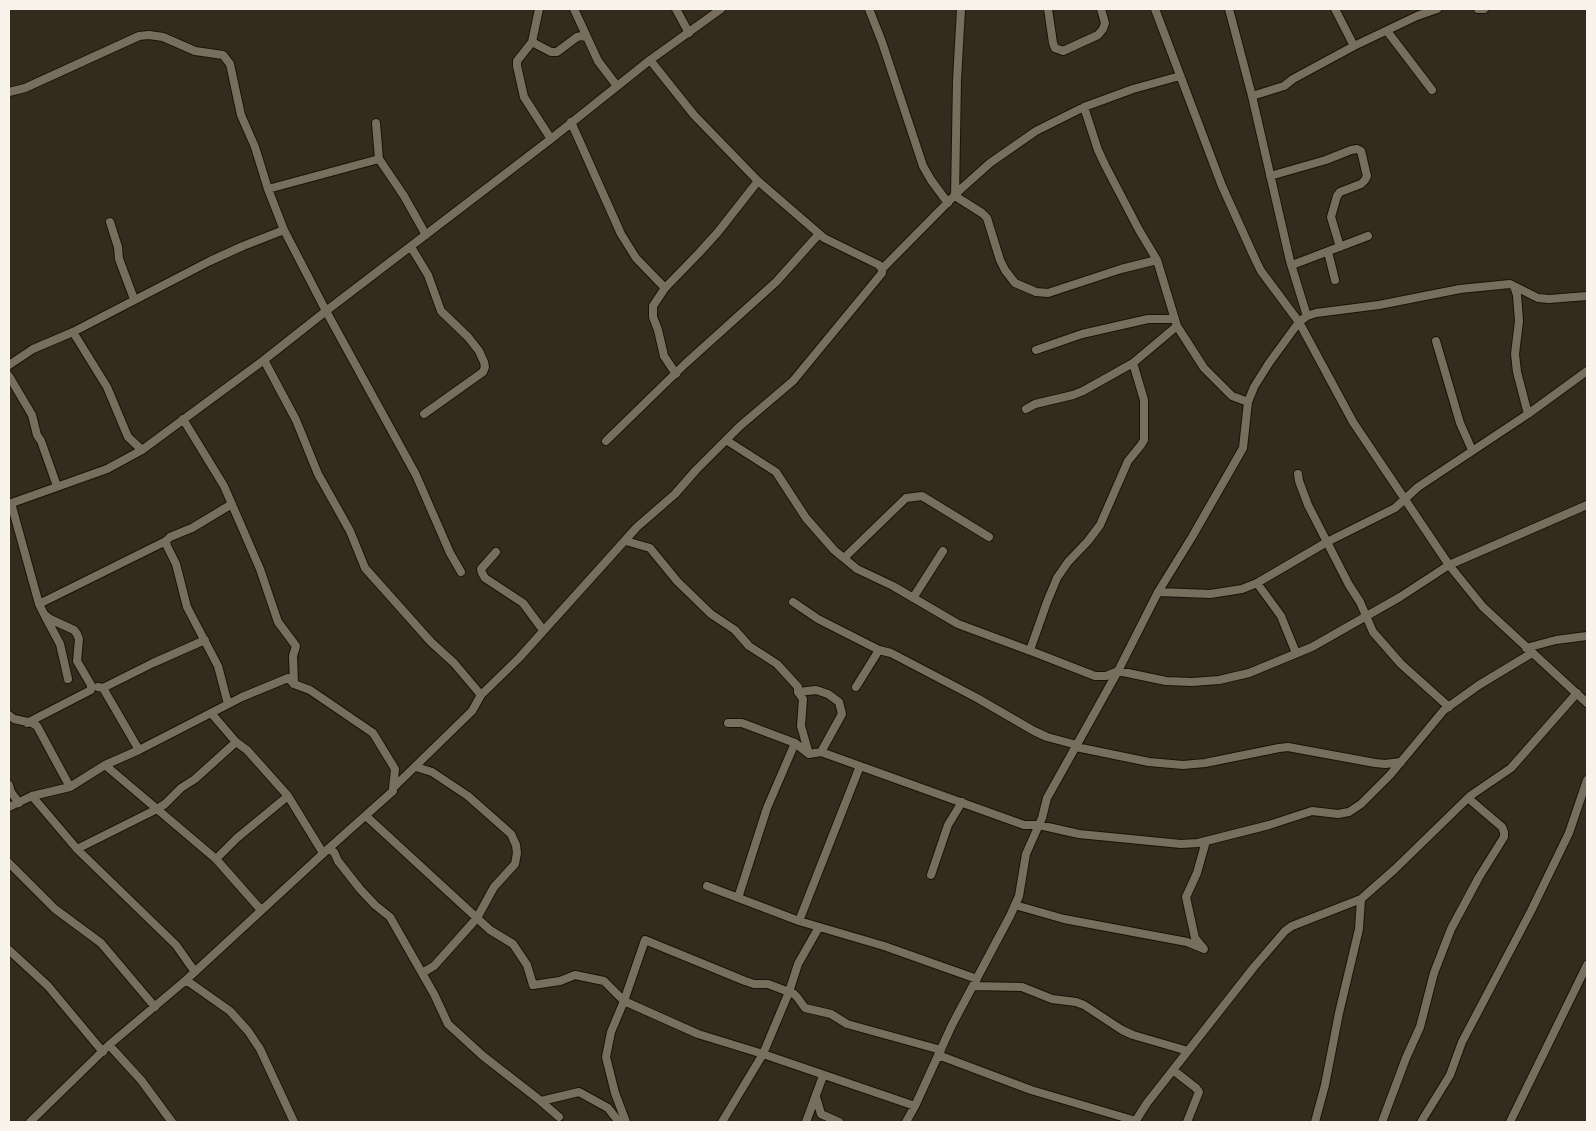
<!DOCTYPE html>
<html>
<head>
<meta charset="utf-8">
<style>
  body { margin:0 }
  #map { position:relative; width:1596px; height:1131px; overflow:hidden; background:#332b1d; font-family:Jost,sans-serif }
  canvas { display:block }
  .frame { position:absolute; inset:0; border:10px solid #f9f4eb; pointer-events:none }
</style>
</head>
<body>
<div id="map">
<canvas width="1596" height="1131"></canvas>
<div class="frame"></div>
</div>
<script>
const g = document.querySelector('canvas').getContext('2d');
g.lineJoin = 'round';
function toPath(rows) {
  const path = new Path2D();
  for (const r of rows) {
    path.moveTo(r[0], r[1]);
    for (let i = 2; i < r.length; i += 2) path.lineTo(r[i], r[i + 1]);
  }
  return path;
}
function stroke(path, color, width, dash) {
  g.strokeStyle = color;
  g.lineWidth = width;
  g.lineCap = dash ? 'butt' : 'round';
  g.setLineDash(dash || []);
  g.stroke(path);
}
const street = toPath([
  [539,9,532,42,517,61,517,66,524,97,551,139],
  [574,9,598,61,617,86],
  [676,9,689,33],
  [869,9,882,42,923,166,931,180,948,203],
  [961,9,957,80,955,196,982,213,987,218,1000,260,1005,270,1015,283,1036,292,1048,293,1121,269,1157,260],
  [1048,9,1053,43,1055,48,1063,51,1098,35,1103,29,1105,23,1101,9],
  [1155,9,1222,186,1256,261,1261,271,1299,322,1353,422,1449,565,1483,607,1587,703],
  [1229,9,1252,96,1290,261,1307,316],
  [1335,9,1354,46],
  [1478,9,1484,9],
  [1387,31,1432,90],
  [532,42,551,52,557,52,577,37,582,36,586,37],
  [9,92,25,88,139,36,149,35,163,37,195,51,223,55,230,64,241,115,255,147,268,189,284,230,326,311,416,475,450,553,461,572],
  [1252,96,1284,86,1293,79,1354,46,1417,16,1437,9],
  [1084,107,1098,150,1105,165,1139,230,1157,260,1177,326,1204,368,1232,396,1248,402],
  [571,122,621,234,636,258,665,288],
  [376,123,379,159,404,196,426,235],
  [1270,176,1326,160,1351,150,1357,149,1361,151,1367,176,1365,180,1361,184,1340,192,1337,196,1331,217,1340,247],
  [268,189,379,159],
  [110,222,118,247,119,259,134,299],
  [411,247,428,275,441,311,468,337,479,351,484,362,485,367,483,372,424,414],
  [1328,252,1335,280],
  [1292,265,1368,236],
  [882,269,962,188,990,163,1036,131,1084,107,1133,89,1180,76],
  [1514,286,1517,295,1519,321,1515,354,1517,372,1528,414],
  [73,332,107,387,128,437,142,450],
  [1436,341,1460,423,1472,450],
  [1036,350,1082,334,1148,319,1175,319],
  [264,360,296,420,318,474,350,531,365,568,431,642,454,663,481,695],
  [9,365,33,349,73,332,210,261,243,246,284,230],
  [676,374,664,356,658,330,653,317,653,306,665,288,699,253,718,232,758,181],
  [9,376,32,415,37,435,41,441,57,486],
  [1026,409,1035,404,1073,395,1083,391,1133,363,1177,326],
  [183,419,224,486,260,569,278,622,296,646,293,656,294,684],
  [726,440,776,472,806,518,834,550,857,569,893,586,958,624,1036,653,1095,676,1106,676,1118,671,1166,681,1192,682,1219,680,1249,673,1312,647,1400,597,1449,565,1587,505],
  [606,441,685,364,776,282,819,234],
  [1298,474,1299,481,1308,505,1349,585,1360,602,1373,632,1401,664,1449,707],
  [11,503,39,604,44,614,50,619,74,630,77,634,79,639,77,661,91,685,91,690,27,723],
  [9,504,107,469,142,450,264,360,326,311,551,139,650,60,721,9],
  [166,541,167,546,176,564,187,607,218,666,228,704],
  [626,541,650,548,677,581,711,614,735,630,749,646,777,664,798,687,798,692,803,699,801,726,809,754],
  [496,552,481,569,482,573,485,578,523,603,543,630],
  [844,558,906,498,922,496,989,537],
  [1257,583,1281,616,1296,653],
  [1158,592,1210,594,1242,589,1257,583,1327,542,1395,508,1418,487,1528,414,1587,371],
  [913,598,943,551],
  [793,602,818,619,879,650,891,653,977,698,1034,731,1047,737,1077,745],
  [39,604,166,541,170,537,192,528,232,504],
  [45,616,60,644,68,679],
  [1526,648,1556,640,1587,636],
  [1030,650,1047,602,1057,578,1068,562,1088,541,1100,525,1128,461,1141,445,1144,440,1144,400,1133,363],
  [98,687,103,688,139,750],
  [856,687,879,650],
  [103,688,153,663,205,640],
  [798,692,816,690,828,694,839,702,842,714,821,752],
  [211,713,236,742,247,750,288,796,323,853],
  [9,715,14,719,32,723,37,726,70,787],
  [728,723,742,723,795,743,809,754,821,752,1024,825,1039,825,1079,834,1181,844,1198,843,1269,825,1312,811,1338,814,1349,812,1361,804,1390,775,1444,710,1479,685,1532,653],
  [1076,747,1149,762,1183,765,1205,763,1279,748,1288,747,1375,763,1385,764,1401,762],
  [105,765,216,859,261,910],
  [416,767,432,772,468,796,511,834,516,845,517,853,515,864,494,887,477,918,434,966,422,973],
  [9,785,11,792,19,803],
  [32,796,77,849,176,945,195,972],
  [9,807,32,796,70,787,105,765,139,750,242,697,288,678,294,684,310,690,373,733,395,769,393,788],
  [366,816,490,930,513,944,527,965,533,985,560,981,575,975,604,981,624,1001,611,1032,606,1057,615,1093,626,1122],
  [77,849,157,809,165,804,181,788,195,779,236,742],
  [328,849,334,852,338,861,360,889,375,905,390,917,434,994,448,1024,483,1056,537,1098,559,1117],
  [216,859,237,838,288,796],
  [9,863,55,909,101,943,155,1007],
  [931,875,948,825,962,802],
  [707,886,799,921,884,946,977,979],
  [738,898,767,808,795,743],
  [1015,905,1064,919,1187,942,1204,949,1195,938,1186,897,1197,873,1206,841],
  [799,921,860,766],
  [819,927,798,964,789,992,763,1054,698,1034,624,1001,645,940,745,981,754,984,768,984,789,992,794,994,797,997,805,1008,831,1014,847,1024,941,1050],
  [9,950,48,986,103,1052],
  [186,980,230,1011,248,1031,260,1049,294,1122],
  [973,986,1022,987,1052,999,1076,1002,1084,1005,1122,1030,1133,1035,1188,1051],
  [109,1045,141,1080,172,1122],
  [938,1055,1031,1090,1136,1121],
  [1173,1070,1196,1088,1199,1092,1187,1122],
  [816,1097,821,1114,839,1122],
  [541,1101,579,1092,608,1108,619,1122],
  [30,1122,109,1045,186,980,328,849,393,791,393,788,472,711,481,695,519,658,637,527,675,494,696,470,740,426,793,381,882,273,882,269,879,265,824,238,758,181,694,115,650,60],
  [722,1122,763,1054,915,1106],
  [806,1122,823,1076],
  [906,1122,915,1106,952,1025,1010,916,1019,896,1026,854,1042,818,1047,798,1118,671,1158,592,1192,537,1243,448,1248,402,1254,387,1269,363,1299,322,1307,316,1316,313,1379,305,1460,289,1510,284,1538,298,1549,299,1587,296],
  [1135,1122,1147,1103,1254,967,1285,931,1292,926,1361,899,1395,869,1470,796,1511,768,1577,693],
  [1315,1122,1325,1085,1339,1013,1359,929,1361,899],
  [1382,1122,1406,1058,1420,1027,1434,973,1451,929,1479,877,1504,837,1504,832,1502,827,1468,798],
  [1421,1122,1450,1075,1462,1042,1531,911,1569,833,1587,780],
  [1510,1122,1587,965]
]);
stroke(street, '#1b1306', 10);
stroke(street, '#776e5e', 8);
</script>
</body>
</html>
